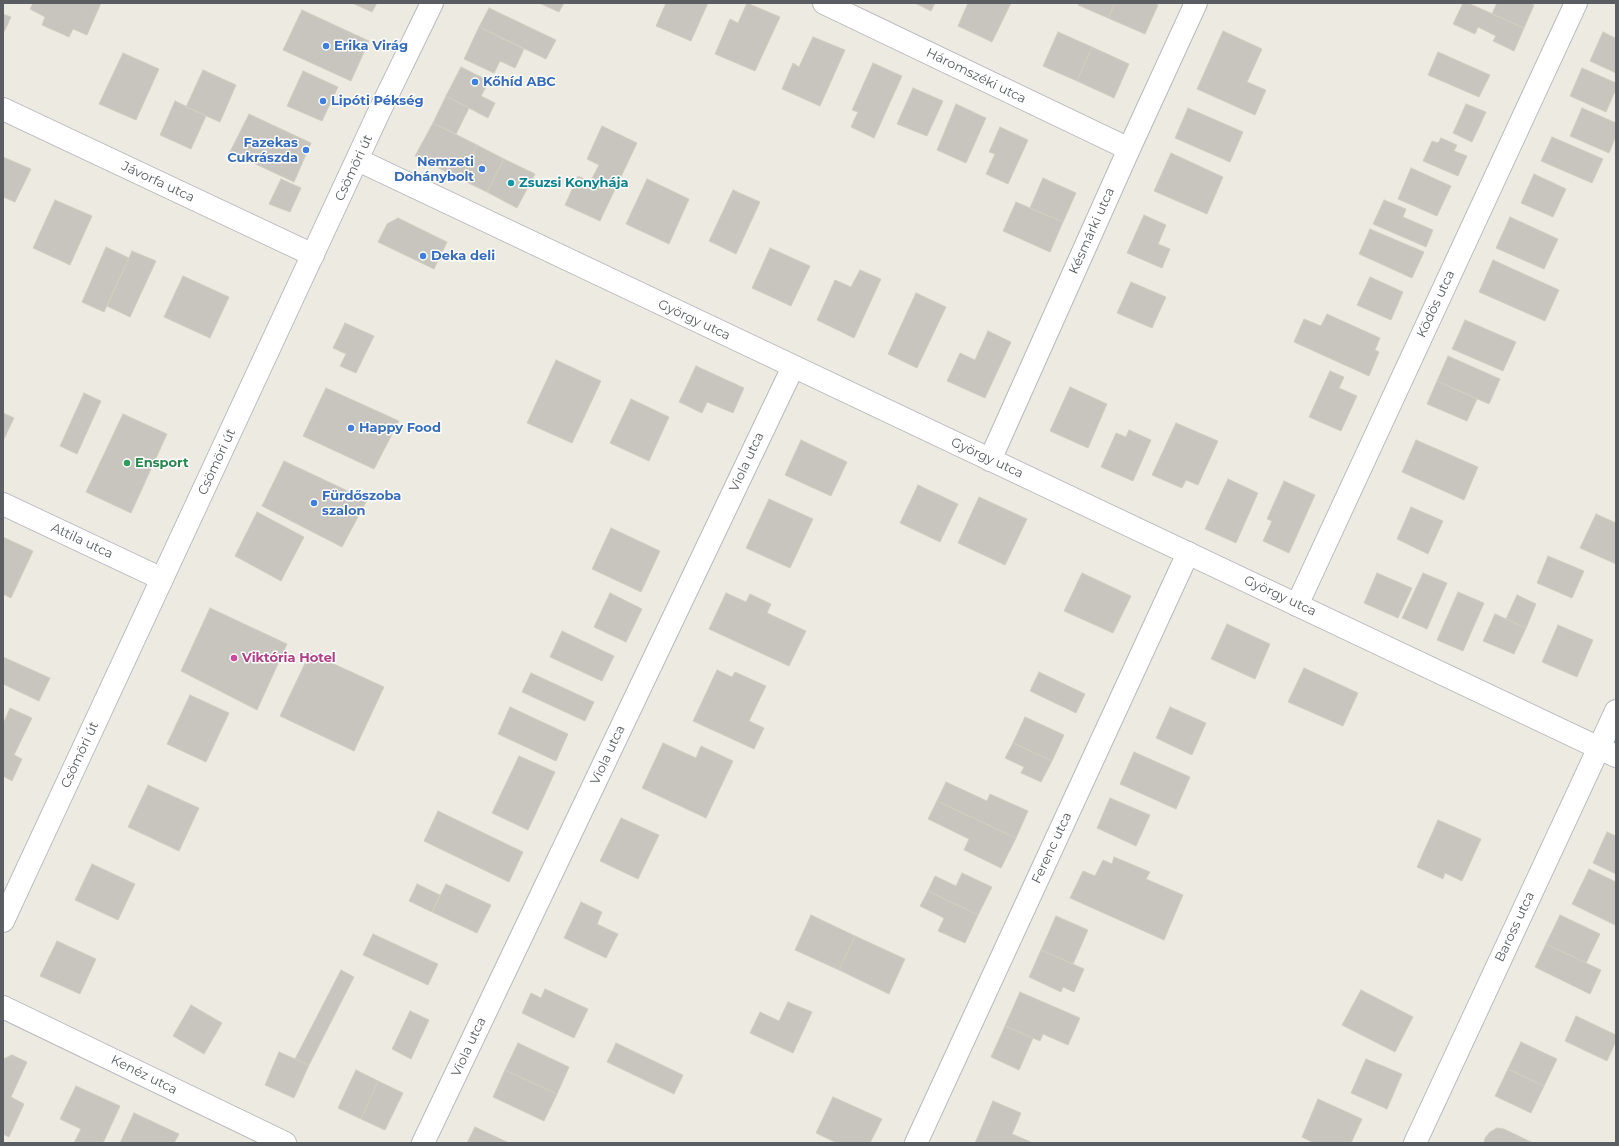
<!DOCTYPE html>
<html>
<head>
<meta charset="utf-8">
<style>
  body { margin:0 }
  #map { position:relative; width:1619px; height:1146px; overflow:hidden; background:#edebe1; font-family:Montserrat,sans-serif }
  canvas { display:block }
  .frame { position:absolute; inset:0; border:4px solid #5a5d62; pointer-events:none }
</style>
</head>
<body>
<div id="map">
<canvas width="1619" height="1146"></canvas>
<div class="frame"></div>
</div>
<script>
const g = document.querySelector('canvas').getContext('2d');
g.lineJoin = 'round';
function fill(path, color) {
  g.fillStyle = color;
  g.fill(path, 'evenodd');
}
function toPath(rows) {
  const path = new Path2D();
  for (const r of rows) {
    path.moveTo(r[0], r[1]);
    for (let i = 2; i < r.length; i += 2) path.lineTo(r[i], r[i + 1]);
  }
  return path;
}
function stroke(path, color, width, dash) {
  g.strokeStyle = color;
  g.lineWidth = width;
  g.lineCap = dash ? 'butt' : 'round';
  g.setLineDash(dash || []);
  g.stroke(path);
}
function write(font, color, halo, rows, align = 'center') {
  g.font = font + ' Montserrat,sans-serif';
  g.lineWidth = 3;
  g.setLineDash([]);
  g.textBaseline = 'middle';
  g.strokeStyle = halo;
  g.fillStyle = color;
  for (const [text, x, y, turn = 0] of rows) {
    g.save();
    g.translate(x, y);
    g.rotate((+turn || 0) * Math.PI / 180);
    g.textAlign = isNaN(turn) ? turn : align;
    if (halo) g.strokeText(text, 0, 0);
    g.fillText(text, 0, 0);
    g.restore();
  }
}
const building = toPath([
  [33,3,101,3,87,35,73,29,69,37,42,25,45,17,30,9,33,3],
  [352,3,377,3,372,12,352,3],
  [539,3,564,3,559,12,539,3],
  [666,3,708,3,691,41,656,26,666,3],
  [747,3,780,17,755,71,715,54,730,19,738,23,747,3],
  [915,3,935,3,931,11,915,3],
  [968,3,1011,3,992,42,958,26,968,3],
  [1079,3,1115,3,1108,18,1078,5,1079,3],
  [1115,3,1154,3,1158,5,1145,34,1108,18,1115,3],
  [1463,3,1468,3,1524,28,1514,51,1493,41,1496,36,1478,27,1475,34,1453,24,1463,3],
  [1497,3,1529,3,1534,5,1524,28,1492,14,1497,3],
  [489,8,556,40,546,59,479,27,489,8],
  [302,10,369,41,351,81,283,50,302,10],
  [3,14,11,17,3,34,3,14],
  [479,27,524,49,515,68,500,61,494,73,464,59,479,27],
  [1223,31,1262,49,1247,82,1266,90,1255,115,1197,89,1223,31],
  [1058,32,1092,47,1077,81,1043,66,1058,32],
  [1603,32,1615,38,1616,35,1616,73,1590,61,1603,32],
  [813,37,845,50,820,106,782,89,793,63,799,67,813,37],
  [1092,47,1129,64,1114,98,1077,81,1092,47],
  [1438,52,1490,75,1479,97,1428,75,1438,52],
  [123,53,159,69,136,120,99,104,123,53],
  [873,63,902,76,874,138,851,127,858,112,852,110,873,63],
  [461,67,489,81,481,96,495,103,488,118,446,96,461,67],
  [1582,68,1616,83,1616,89,1606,112,1570,96,1582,68],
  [203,70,236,85,220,122,186,107,203,70],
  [303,71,338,87,322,121,287,106,303,71],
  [913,88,943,101,927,136,897,124,913,88],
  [446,96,469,108,456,134,433,123,446,96],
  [175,101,206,116,191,149,160,135,175,101],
  [956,104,986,118,966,163,937,150,956,104],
  [1466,104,1486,112,1472,142,1453,133,1466,104],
  [1188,108,1243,132,1230,162,1175,138,1188,108],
  [1582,108,1616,123,1616,136,1609,153,1570,136,1582,108],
  [249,114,311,143,294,182,230,152,249,114],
  [433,123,477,145,460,179,415,156,433,123],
  [602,126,637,143,600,221,565,205,578,176,590,182,599,165,587,159,602,126],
  [1000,127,1028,140,1008,184,986,174,995,154,989,152,1000,127],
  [1552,137,1603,159,1592,183,1541,161,1552,137],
  [1441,138,1457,145,1454,151,1467,156,1458,176,1423,161,1432,141,1438,143,1441,138],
  [477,145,504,159,487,192,460,179,477,145],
  [1171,153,1223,177,1207,214,1154,191,1171,153],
  [3,157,31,169,15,202,3,197,3,157],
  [504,159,535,174,517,208,487,192,504,159],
  [1411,168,1451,186,1437,216,1398,199,1411,168],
  [1534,174,1566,189,1553,217,1521,203,1534,174],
  [1043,178,1076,193,1063,222,1030,208,1043,178],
  [281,179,301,188,290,212,269,204,281,179],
  [647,179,689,199,669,244,626,224,647,179],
  [733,190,760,202,736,254,709,241,733,190],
  [55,200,92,216,70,265,33,248,55,200],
  [1384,200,1406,209,1403,217,1433,230,1426,247,1373,224,1384,200],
  [1016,202,1063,222,1050,252,1003,231,1016,202],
  [1144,215,1166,225,1158,244,1170,249,1162,268,1127,253,1144,215],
  [1510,217,1558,239,1544,269,1496,248,1510,217],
  [398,218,447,242,434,269,378,242,387,224,398,218],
  [1370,229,1424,252,1412,278,1359,254,1370,229],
  [106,247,129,258,104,312,82,302,106,247],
  [770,248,810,266,791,306,752,288,770,248],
  [132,251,156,261,130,317,107,306,132,251],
  [1493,260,1559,290,1545,321,1479,292,1493,260],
  [860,270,881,279,854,338,817,320,835,280,851,287,860,270],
  [183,276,229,297,210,338,164,317,183,276],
  [1370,277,1403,292,1391,320,1357,305,1370,277],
  [1131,282,1166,297,1152,328,1117,313,1131,282],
  [916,293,946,307,917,368,888,354,916,293],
  [1327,314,1380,338,1375,350,1379,352,1369,376,1294,342,1304,319,1321,326,1327,314],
  [1465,320,1516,342,1503,371,1452,349,1465,320],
  [345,323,374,336,356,373,340,366,346,354,333,348,345,323],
  [988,331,1011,342,985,398,947,381,960,353,975,360,988,331],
  [1448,356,1500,379,1489,404,1437,381,1448,356],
  [556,360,601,381,572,443,527,423,556,360],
  [696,366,744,388,733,413,707,402,702,413,679,402,696,366],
  [1330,371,1344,377,1339,388,1357,396,1341,431,1309,417,1330,371],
  [1437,381,1477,399,1467,421,1427,404,1437,381],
  [1070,387,1107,404,1088,448,1050,431,1070,387],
  [326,388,399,421,374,469,303,436,326,388],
  [84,393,101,401,77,454,60,446,84,393],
  [631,399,669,417,649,461,610,443,631,399],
  [3,413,14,418,3,441,3,413],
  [123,414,167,434,131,513,86,492,123,414],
  [1176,423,1218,441,1198,485,1186,480,1182,488,1152,475,1176,423],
  [1129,430,1151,440,1133,481,1101,467,1116,433,1126,437,1129,430],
  [801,440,847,462,831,496,785,475,801,440],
  [1416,440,1478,467,1464,500,1402,472,1416,440],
  [284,461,367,500,342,547,262,506,284,461],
  [1228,479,1258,493,1236,543,1205,529,1228,479],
  [1284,481,1315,495,1289,553,1263,541,1272,521,1267,519,1284,481],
  [918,485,958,504,940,542,900,523,918,485],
  [979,497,1027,519,1005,565,958,543,979,497],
  [769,499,813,519,790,568,746,548,769,499],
  [1411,507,1443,521,1428,554,1397,539,1411,507],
  [257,512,304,537,281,581,235,556,257,512],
  [1596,514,1616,523,1616,564,1580,548,1596,514],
  [611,528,660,551,641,592,592,569,611,528],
  [3,537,33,551,11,598,3,594,3,537],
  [1548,556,1584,571,1572,598,1537,583,1548,556],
  [1082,573,1131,596,1113,633,1064,611,1082,573],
  [1377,573,1412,588,1398,618,1364,603,1377,573],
  [1423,573,1447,583,1427,629,1402,618,1423,573],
  [1458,592,1484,603,1463,651,1437,640,1458,592],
  [610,593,642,609,626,642,594,627,610,593],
  [726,593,746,602,750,594,771,604,767,613,806,631,789,666,709,629,726,593],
  [1517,595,1536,604,1526,628,1506,619,1517,595],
  [210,608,287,644,257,710,181,671,210,608],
  [1495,614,1526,628,1514,654,1483,641,1495,614],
  [1227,624,1270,644,1255,679,1211,659,1227,624],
  [1558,625,1593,640,1577,677,1542,662,1558,625],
  [562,631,614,656,602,681,550,657,562,631],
  [310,653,384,687,354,751,280,716,310,653],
  [3,657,50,678,39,701,3,684,3,657],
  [1304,668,1358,693,1343,726,1288,702,1304,668],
  [717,670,732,677,735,672,766,686,749,721,764,728,754,749,693,721,717,670],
  [1039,672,1085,694,1076,713,1030,691,1039,672],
  [531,673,594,702,585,721,522,692,531,673],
  [190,695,229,713,206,762,167,744,190,695],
  [510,707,568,734,556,761,498,734,510,707],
  [1170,707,1206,723,1192,755,1156,738,1170,707],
  [10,708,32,718,14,755,22,759,12,781,3,776,3,724,10,708],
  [1025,717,1064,735,1052,761,1013,743,1025,717],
  [663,743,696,758,701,746,733,761,706,818,642,788,663,743],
  [1013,743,1052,761,1041,782,1021,773,1024,767,1005,758,1013,743],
  [1134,752,1190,777,1176,809,1120,784,1134,752],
  [519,756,555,772,528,830,492,813,519,756],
  [946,782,987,801,990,794,1028,811,1016,838,937,801,946,782],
  [148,785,199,808,179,851,128,827,148,785],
  [1110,798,1150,815,1136,846,1097,828,1110,798],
  [937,801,1016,838,1001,868,964,850,969,839,928,819,937,801],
  [438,811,523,852,509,882,424,841,438,811],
  [621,818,659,835,638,879,600,861,621,818],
  [1438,820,1481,839,1462,881,1445,873,1443,879,1417,867,1438,820],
  [1607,832,1616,836,1616,874,1593,863,1607,832],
  [1114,857,1150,872,1146,879,1183,895,1164,940,1070,898,1083,871,1095,876,1103,860,1112,864,1114,857],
  [92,864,135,884,118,920,75,900,92,864],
  [1589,869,1616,882,1616,922,1615,925,1572,904,1589,869],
  [962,873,992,887,978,915,928,891,935,876,956,886,962,873],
  [417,884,440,895,432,912,409,901,417,884],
  [446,884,491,905,477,933,432,912,446,884],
  [928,891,978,915,965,943,938,931,944,918,920,906,928,891],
  [581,902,602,912,597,924,618,934,606,958,564,938,581,902],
  [811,915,855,936,839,970,795,950,811,915],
  [1560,915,1600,934,1586,963,1546,944,1560,915],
  [1056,916,1088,930,1073,964,1041,950,1056,916],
  [373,934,438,964,428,985,363,955,373,934],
  [855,936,905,959,889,994,839,970,855,936],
  [57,941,96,959,80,994,40,976,57,941],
  [1546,944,1601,970,1590,994,1535,967,1546,944],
  [1041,950,1084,969,1074,992,1063,987,1061,992,1029,977,1041,950],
  [341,970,354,977,309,1065,295,1059,341,970],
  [545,989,588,1009,574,1038,522,1013,531,993,541,998,545,989],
  [1361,990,1413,1017,1395,1052,1342,1025,1361,990],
  [1020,992,1080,1018,1068,1045,1043,1034,1040,1041,1005,1026,1020,992],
  [788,1002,812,1012,793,1053,750,1033,760,1012,779,1021,788,1002],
  [191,1005,222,1023,204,1054,173,1036,191,1005],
  [410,1011,429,1020,411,1059,392,1049,410,1011],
  [1576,1016,1616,1035,1616,1041,1607,1061,1565,1041,1576,1016],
  [1005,1026,1033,1038,1019,1070,991,1057,1005,1026],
  [1521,1042,1557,1059,1544,1086,1508,1069,1521,1042],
  [518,1043,569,1067,557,1094,505,1070,518,1043],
  [616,1043,683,1075,674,1094,607,1062,616,1043],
  [279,1052,309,1065,294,1098,265,1085,279,1052],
  [12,1055,27,1062,11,1097,24,1104,9,1137,3,1134,3,1059,12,1055],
  [1366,1059,1402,1074,1387,1109,1351,1093,1366,1059],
  [1508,1069,1544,1086,1531,1113,1495,1096,1508,1069],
  [356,1070,378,1081,361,1119,338,1108,356,1070],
  [505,1070,557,1094,544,1121,493,1097,505,1070],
  [378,1081,403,1093,385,1130,361,1119,378,1081],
  [76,1086,120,1106,103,1143,74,1143,81,1129,60,1119,76,1086],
  [833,1097,882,1119,870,1143,837,1143,816,1133,833,1097],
  [1318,1099,1362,1119,1351,1143,1314,1143,1302,1137,1318,1099],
  [993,1101,1021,1113,1012,1134,1031,1142,1030,1143,975,1143,993,1101],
  [134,1113,179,1134,174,1143,120,1143,134,1113],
  [475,1127,509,1143,467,1143,475,1127],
  [1497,1128,1504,1129,1533,1143,1484,1143,1485,1138,1490,1132,1497,1128]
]);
fill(building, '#c8c5bf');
stroke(building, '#d1cdc0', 1);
const minor = toPath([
  [824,3,1129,149],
  [3,109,313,255],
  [990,460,1129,149,1196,3],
  [3,504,162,579],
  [1297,605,1576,3],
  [3,1007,285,1143],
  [423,1143,793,367],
  [916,1143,1188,553],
  [1415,1143,1616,711]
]);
const tertiary = toPath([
  [358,160,1616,756]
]);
const secondary = toPath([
  [3,921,379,112,432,3]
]);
stroke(minor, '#b7b9be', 24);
stroke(tertiary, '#b7b9be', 24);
stroke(secondary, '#b7bac0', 24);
stroke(minor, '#fff', 22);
stroke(tertiary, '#fff', 22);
stroke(secondary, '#fff', 22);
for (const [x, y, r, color] of [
  [326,46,4,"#3f7fe0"],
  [475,82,4,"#3f7fe0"],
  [323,101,4,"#3f7fe0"],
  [306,150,4,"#3f7fe0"],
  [482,169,4,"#3f7fe0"],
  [511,183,4,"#0f9aa8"],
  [423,256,4,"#3f7fe0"],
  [351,428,4,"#3f7fe0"],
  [127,463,4,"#2e9e5b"],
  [314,503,4,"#3f7fe0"],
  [234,658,4,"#d1479c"]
]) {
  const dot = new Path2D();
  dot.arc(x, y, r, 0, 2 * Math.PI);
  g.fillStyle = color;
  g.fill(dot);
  stroke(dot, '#fff', 1.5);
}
write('bold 13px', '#366cbe', '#fff', [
  ["Erika Virág",334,46],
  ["Kőhíd ABC",483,82],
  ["Lipóti Pékség",331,101],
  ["Fazekas",298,143,"right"],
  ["Cukrászda",298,158,"right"],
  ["Nemzeti",474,162,"right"],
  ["Dohánybolt",474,177,"right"],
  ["Deka deli",431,256],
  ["Happy Food",359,428],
  ["Fürdőszoba",322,496],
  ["szalon",322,511]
], 'left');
write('13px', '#5a5d62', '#fff', [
  ["Háromszéki utca",976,76,26],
  ["Csömöri út",354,168,-65],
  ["Jávorfa utca",158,182,25],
  ["Késmárki utca",1092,231,-66],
  ["Ködös utca",1436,304,-65],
  ["György utca",694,320,25],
  ["György utca",987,458,25],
  ["Csömöri út",217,462,-65],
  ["Viola utca",747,462,-65],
  ["Attila utca",82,541,25],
  ["György utca",1280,596,25],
  ["Csömöri út",80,755,-65],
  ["Viola utca",608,755,-65],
  ["Ferenc utca",1052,848,-65],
  ["Baross utca",1515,927,-65],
  ["Viola utca",469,1047,-65],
  ["Kenéz utca",144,1075,26]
]);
write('bold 13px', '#0d838f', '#fff', [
  ["Zsuzsi Konyhája",519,183]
], 'left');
write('bold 13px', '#27864d', '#fff', [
  ["Ensport",135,463]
], 'left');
write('bold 13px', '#b23c85', '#fff', [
  ["Viktória Hotel",242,658]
], 'left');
</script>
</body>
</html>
